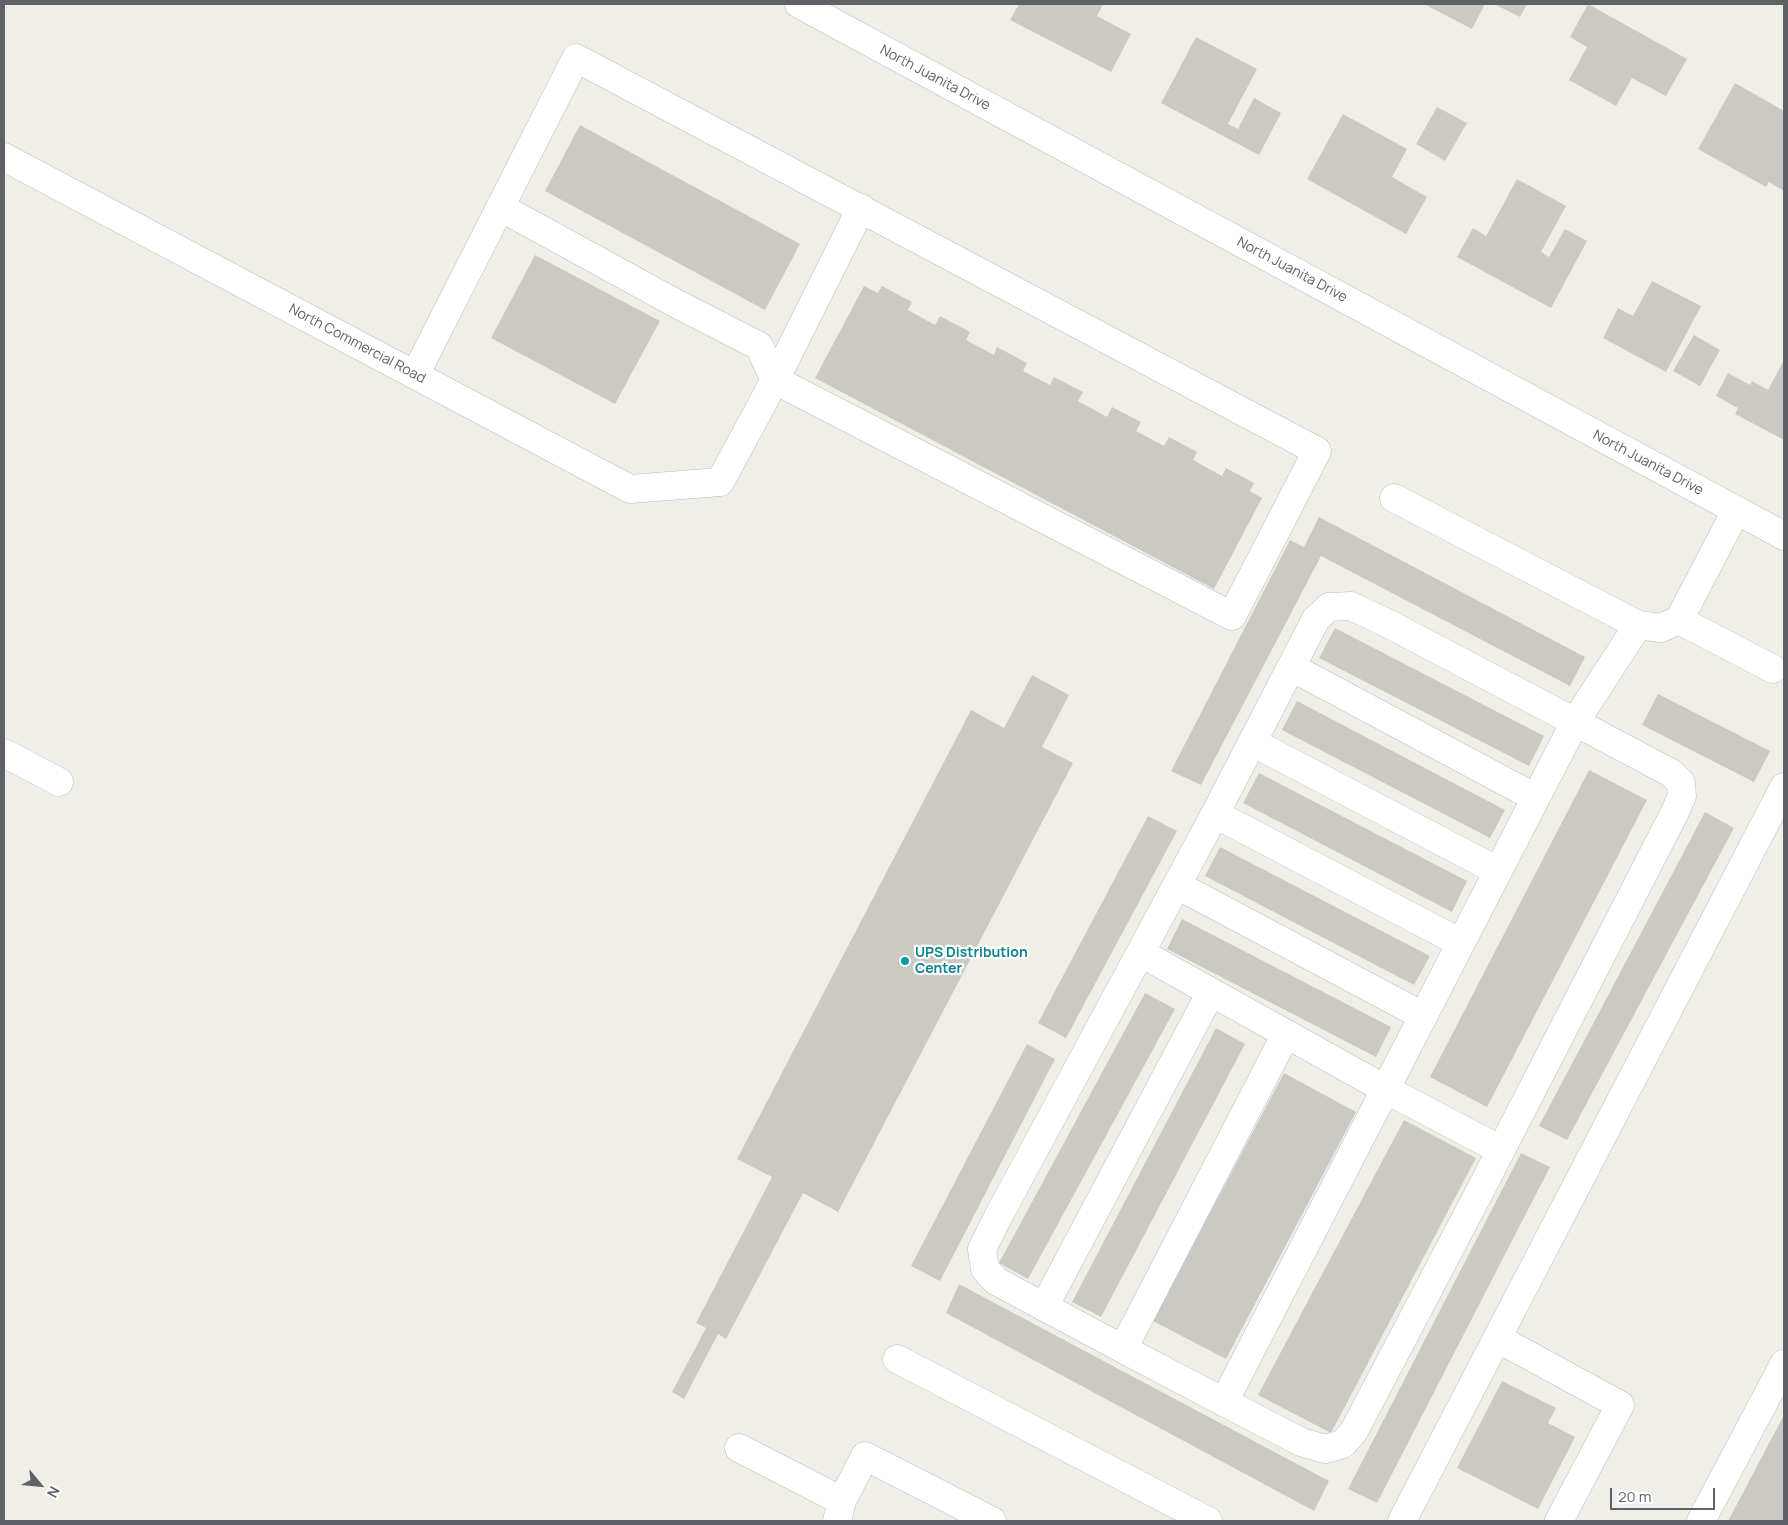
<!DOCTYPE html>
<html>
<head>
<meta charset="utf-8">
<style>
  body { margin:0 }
  #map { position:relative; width:1788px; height:1525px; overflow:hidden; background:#f0efe7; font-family:Manrope,sans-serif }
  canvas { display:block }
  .frame { position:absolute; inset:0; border:5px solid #5e6166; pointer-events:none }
  .north { position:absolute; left:15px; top:1460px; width:50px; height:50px; -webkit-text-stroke:4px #fff; paint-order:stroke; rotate:118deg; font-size:14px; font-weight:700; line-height:20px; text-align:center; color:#5e6166 }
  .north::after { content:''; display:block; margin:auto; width:18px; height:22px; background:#5e6166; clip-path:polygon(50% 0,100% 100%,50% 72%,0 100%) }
  .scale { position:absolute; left:1610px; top:1488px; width:105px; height:22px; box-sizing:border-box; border:2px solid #5e6166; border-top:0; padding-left:6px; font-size:15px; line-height:18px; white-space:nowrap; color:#5e6166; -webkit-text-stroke:4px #fff; paint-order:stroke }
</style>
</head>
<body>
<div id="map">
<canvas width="1788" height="1525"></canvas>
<div class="frame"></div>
<div class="north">N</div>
<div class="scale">20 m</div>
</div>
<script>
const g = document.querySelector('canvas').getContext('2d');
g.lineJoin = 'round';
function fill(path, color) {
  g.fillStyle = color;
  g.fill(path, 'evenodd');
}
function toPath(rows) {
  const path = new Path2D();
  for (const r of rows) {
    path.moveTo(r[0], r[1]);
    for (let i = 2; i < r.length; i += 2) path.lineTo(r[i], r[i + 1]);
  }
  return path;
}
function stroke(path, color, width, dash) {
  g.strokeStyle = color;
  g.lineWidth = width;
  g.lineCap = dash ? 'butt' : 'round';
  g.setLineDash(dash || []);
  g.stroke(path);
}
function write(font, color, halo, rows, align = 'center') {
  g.font = font + ' Manrope,sans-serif';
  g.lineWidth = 4.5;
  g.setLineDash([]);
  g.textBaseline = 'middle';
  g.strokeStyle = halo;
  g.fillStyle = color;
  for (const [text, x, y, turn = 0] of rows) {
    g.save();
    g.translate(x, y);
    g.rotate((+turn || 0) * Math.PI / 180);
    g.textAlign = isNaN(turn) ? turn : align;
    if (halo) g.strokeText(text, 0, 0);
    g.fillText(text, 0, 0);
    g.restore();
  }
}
fill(toPath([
  [1019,4,1103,4,1097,16,1131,34,1111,72,1010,20],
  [1424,4,1485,4,1472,29],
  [1494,4,1527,4,1520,17],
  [1588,4,1687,59,1666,96,1632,78,1616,106,1569,80,1587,47,1570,37],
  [1196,37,1257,69,1228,124,1238,129,1254,98,1281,113,1259,155,1161,103],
  [1735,83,1784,111,1784,191,1769,182,1766,187,1698,149],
  [1437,107,1467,123,1445,161,1416,144],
  [1343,114,1407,149,1392,177,1427,197,1406,234,1307,179],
  [580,125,800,244,765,310,545,191],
  [1517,179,1566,206,1541,252,1549,257,1565,229,1587,241,1551,308,1457,257,1473,228,1486,236],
  [535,255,660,321,615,404,491,338],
  [1652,281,1701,306,1666,372,1603,338,1618,308,1633,316],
  [864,286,878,293,882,286,912,302,908,310,935,325,940,316,970,332,966,340,994,355,997,347,1027,363,1023,371,1050,385,1054,377,1083,392,1078,401,1107,417,1112,407,1141,422,1136,431,1164,446,1169,437,1197,452,1193,460,1222,476,1226,468,1254,483,1250,491,1262,498,1214,589,815,378],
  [1694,335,1720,350,1700,386,1673,371],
  [1784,360,1784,440,1735,414,1738,408,1716,396,1728,373,1750,385,1752,381,1768,390],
  [1319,517,1585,657,1570,686,1321,556,1201,785,1171,771,1290,540,1304,547],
  [1335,628,1544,736,1529,766,1319,658],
  [1032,675,1069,695,1042,747,1073,763,838,1212,803,1193,726,1339,718,1334,684,1399,672,1392,706,1328,696,1323,772,1177,737,1159,971,710,1004,728],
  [1658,694,1770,751,1754,782,1642,725],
  [1297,701,1505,810,1490,838,1282,730],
  [1589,770,1647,800,1487,1107,1430,1077],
  [1259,773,1467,881,1452,912,1243,803],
  [1705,812,1734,828,1567,1140,1539,1126],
  [1148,816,1177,831,1066,1038,1038,1023],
  [1220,847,1430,956,1414,985,1205,876],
  [1182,919,1391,1027,1376,1057,1167,949],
  [1145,993,1175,1009,1028,1279,999,1263],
  [1216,1028,1245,1044,1101,1317,1072,1302],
  [1027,1044,1055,1059,940,1281,911,1266],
  [1284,1073,1356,1112,1226,1359,1153,1321],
  [1404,1120,1476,1158,1331,1433,1258,1395],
  [1521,1153,1550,1167,1377,1503,1348,1489],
  [959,1284,1329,1481,1314,1511,946,1313],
  [1502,1381,1556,1408,1548,1423,1575,1437,1538,1509,1457,1468],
  [1784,1415,1784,1521,1728,1521]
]), '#cbc9c4');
const minor = toPath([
  [799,4,1784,536],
  [4,157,415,375,630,489,720,482,775,380,1232,616,1317,451,576,58,415,375],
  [500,207,677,304,759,346,775,380],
  [775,380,861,208],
  [1394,498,1638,625,1661,628,1679,620,1736,511],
  [1679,620,1773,669],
  [1291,667,1536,798],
  [1252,742,1498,871],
  [4,753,59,782],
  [1215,814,1461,943],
  [1177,885,1423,1016],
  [1141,953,1385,1089,1501,1150],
  [1044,1307,1211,992],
  [1497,1338,1620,1405,1559,1521],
  [1123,1349,1286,1034],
  [897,1359,1208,1521],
  [1224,1402,1575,722,1389,624,1351,606,1329,607,1316,619,1215,814,998,1217,982,1249,985,1269,996,1281,1123,1349,1224,1402,1301,1442,1325,1449,1343,1444,1354,1431,1481,1189,1674,814,1682,796,1681,783,1671,773,1575,722,1638,625],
  [739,1448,842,1501,837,1521],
  [842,1501,865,1456,992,1521],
  [1402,1521,1784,787],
  [1701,1521,1784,1364]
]);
stroke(minor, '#b9bbbf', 29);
stroke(minor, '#fff', 28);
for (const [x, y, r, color] of [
  [905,961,5,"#0f9aa8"]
]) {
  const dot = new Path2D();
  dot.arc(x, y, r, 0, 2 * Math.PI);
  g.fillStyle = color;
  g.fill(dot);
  stroke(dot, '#fff', 2);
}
write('14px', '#5e6166', '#fff', [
  ["North Juanita Drive",935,78,28],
  ["North Juanita Drive",1292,270,28],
  ["North Commercial Road",357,344,28],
  ["North Juanita Drive",1648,463,28]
]);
write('bold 14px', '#0d838f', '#fff', [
  ["UPS Distribution",915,953],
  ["Center",915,969]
], 'left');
</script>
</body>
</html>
